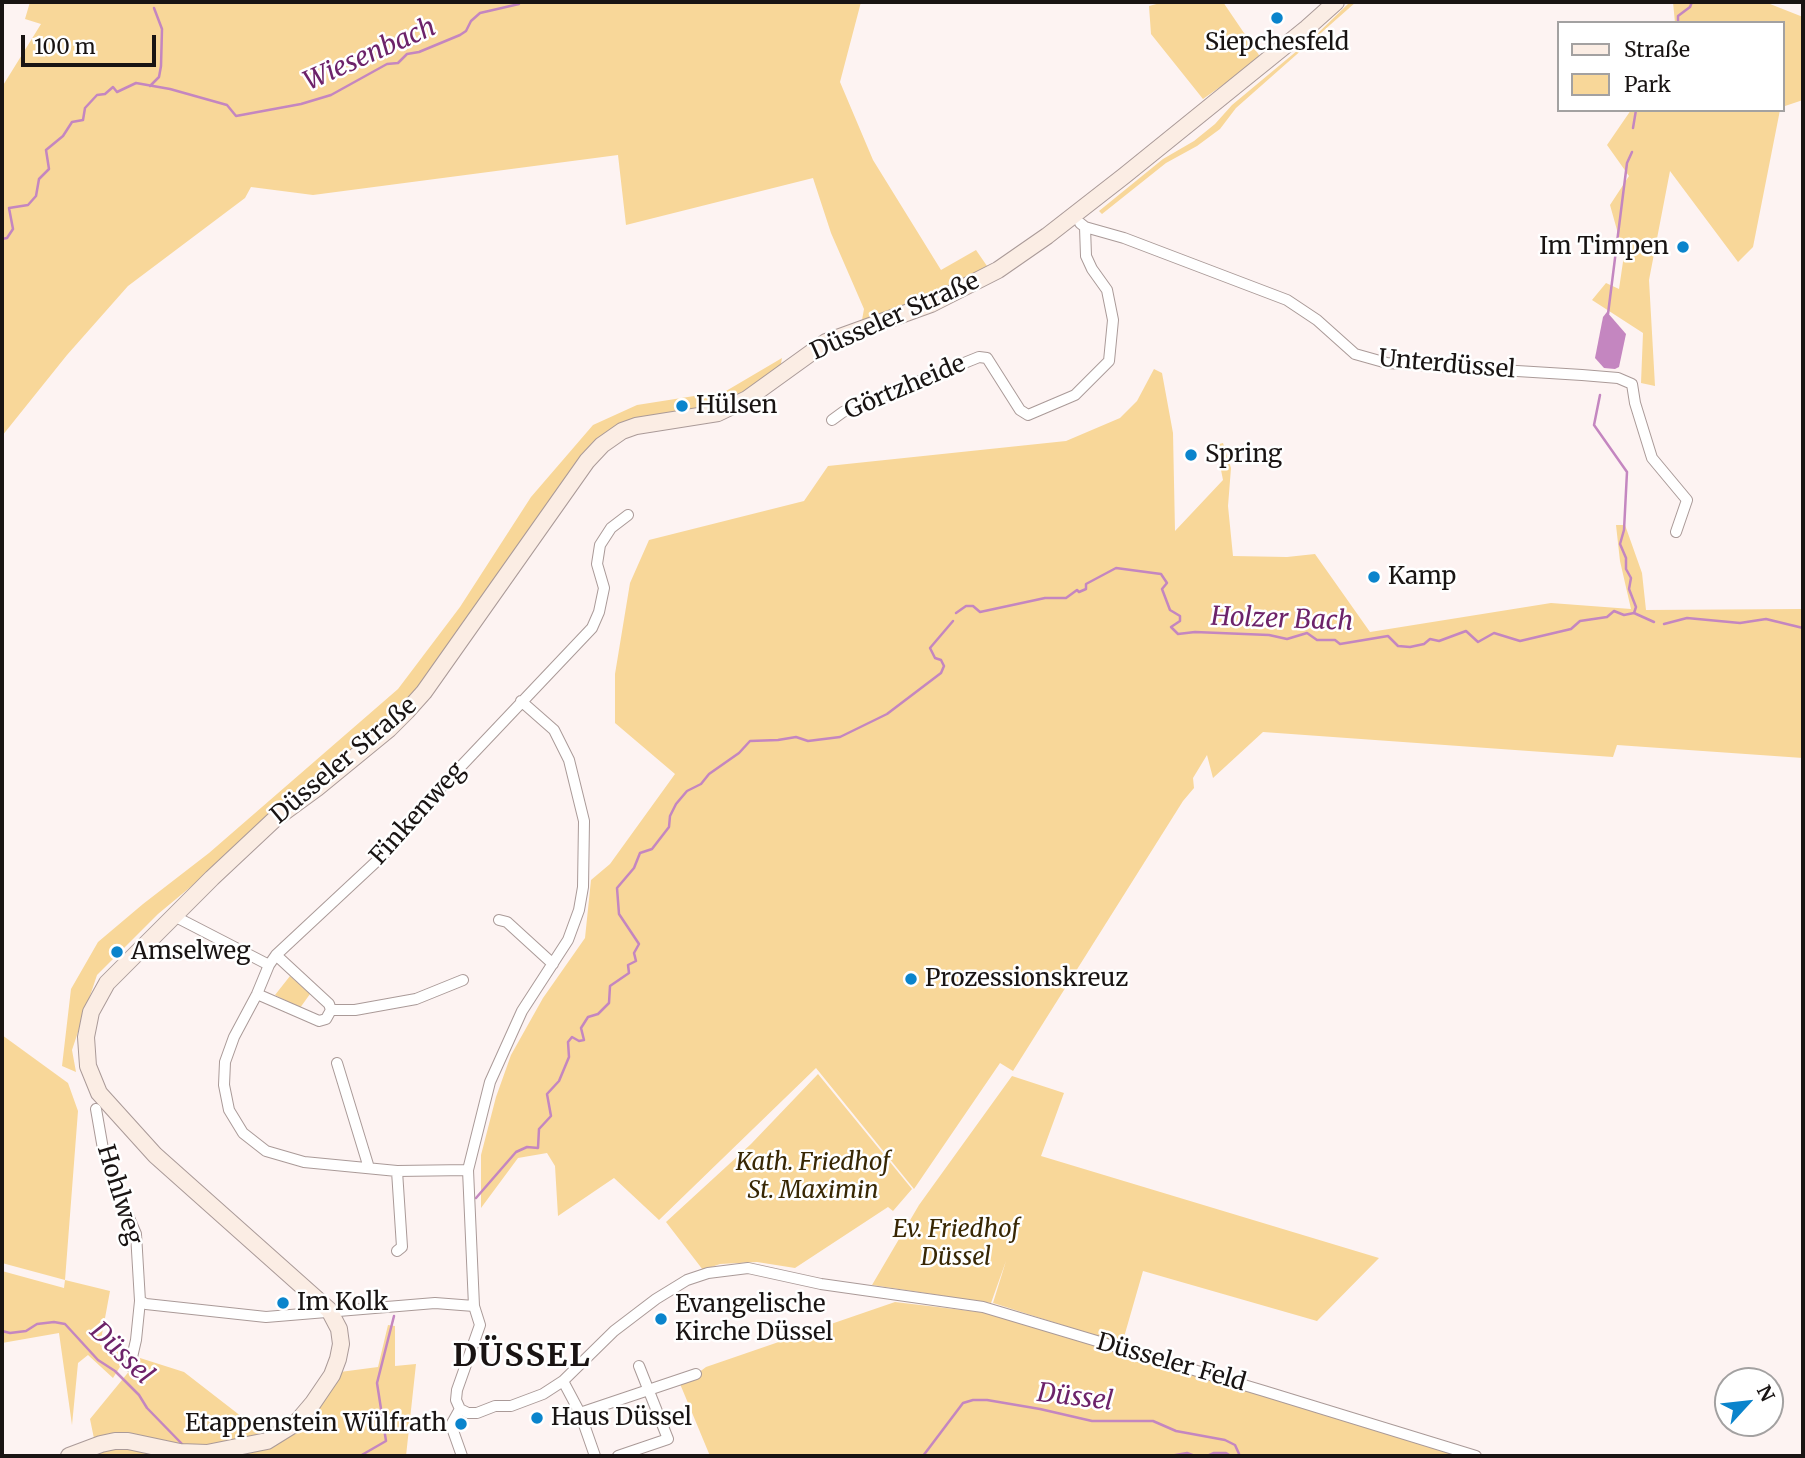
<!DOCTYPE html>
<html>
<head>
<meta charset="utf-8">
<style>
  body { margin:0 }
  #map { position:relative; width:1805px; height:1458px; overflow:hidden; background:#fdf3f2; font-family:Merriweather,serif }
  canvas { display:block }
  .frame { position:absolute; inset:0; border:4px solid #191413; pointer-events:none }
  .legend { position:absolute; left:1557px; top:21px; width:228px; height:91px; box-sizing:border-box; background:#fff; border:2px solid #a3a1a1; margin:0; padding:9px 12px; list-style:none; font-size:21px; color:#191413 }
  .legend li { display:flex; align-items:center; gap:14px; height:35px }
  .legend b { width:35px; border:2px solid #a3a1a1 }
  .north { position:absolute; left:1714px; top:1367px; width:70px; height:70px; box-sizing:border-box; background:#fff; border:2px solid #a3a1a1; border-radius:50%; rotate:63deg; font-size:19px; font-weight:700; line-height:28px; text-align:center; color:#191413 }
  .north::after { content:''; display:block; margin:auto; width:24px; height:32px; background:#0a84cc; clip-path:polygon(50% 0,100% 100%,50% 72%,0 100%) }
  .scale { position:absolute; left:21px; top:35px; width:135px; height:32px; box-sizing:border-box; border:4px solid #191413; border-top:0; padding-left:9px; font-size:21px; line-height:24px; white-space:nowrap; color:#191413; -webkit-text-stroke:5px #fff; paint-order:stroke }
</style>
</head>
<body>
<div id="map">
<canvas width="1805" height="1458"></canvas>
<div class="frame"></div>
<ul class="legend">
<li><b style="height:9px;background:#fbede4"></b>Straße</li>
<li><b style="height:19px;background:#f8d799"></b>Park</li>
</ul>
<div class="north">N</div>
<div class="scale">100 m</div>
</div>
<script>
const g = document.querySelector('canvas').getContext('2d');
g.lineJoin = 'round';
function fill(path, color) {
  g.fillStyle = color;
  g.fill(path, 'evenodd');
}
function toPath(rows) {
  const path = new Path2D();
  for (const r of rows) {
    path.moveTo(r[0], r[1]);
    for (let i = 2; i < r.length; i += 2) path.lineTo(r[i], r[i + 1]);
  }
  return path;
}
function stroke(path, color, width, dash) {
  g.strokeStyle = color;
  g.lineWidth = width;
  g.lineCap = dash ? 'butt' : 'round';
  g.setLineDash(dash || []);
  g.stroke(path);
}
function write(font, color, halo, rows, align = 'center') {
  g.font = font + ' Merriweather,serif';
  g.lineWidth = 5;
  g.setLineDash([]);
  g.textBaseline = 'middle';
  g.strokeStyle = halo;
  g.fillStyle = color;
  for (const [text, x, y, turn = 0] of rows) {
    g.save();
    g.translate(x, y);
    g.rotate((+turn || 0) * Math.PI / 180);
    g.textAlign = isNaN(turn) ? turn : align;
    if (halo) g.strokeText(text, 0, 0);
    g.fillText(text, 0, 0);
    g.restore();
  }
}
fill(toPath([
  [30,2,861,2,840,82,873,160,941,270,976,250,987,266,939,293,862,320,864,309,831,233,813,178,626,225,618,155,313,195,251,187,245,198,128,286,67,355,2,436,2,87,41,24,25,19],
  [1164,2,1223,2,1261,58,1203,99,1151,34,1149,6],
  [1350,2,1356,2,1236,108,1220,129,1197,146,1166,163,1102,214,1099,211,1163,159,1194,141,1215,124,1232,105,1316,35],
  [1673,2,1765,2,1803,17,1803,100,1782,107,1782,23,1675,23],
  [1631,110,1780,110,1753,247,1738,262,1670,171,1649,280,1655,386,1641,383,1643,333,1592,300,1606,283,1619,289,1624,255,1610,205,1629,176,1607,145],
  [782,358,780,369,730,401,625,424,409,700,365,742,158,914,97,975,72,1050,76,1072,62,1066,71,989,98,942,143,904,209,853,398,689,460,607,531,497,593,425,637,405,726,391],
  [1154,369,1162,373,1173,433,1175,531,1223,480,1216,445,1223,443,1231,468,1228,506,1233,556,1287,557,1315,554,1370,632,1551,603,1631,609,1620,561,1616,525,1625,525,1642,573,1646,610,1803,609,1803,758,1617,745,1613,757,1263,732,1213,778,1207,755,1193,778,1194,788,1183,801,1013,1071,1000,1063,914,1189,816,1068,659,1220,614,1178,558,1216,555,1166,547,1153,518,1158,481,1208,481,1155,496,1097,511,1055,543,998,585,938,591,880,610,864,675,774,615,723,615,674,630,583,649,540,804,501,828,466,1066,441,1120,418,1137,401],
  [290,976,310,994,300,1008,275,995],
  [2,1035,68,1083,78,1111,65,1280,110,1291,100,1345,128,1354,113,1378,88,1355,78,1363,72,1425,59,1333,2,1343,2,1271,64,1288,65,1280,2,1263],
  [818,1074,912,1189,893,1211,888,1207,795,1268,757,1262,720,1264,703,1270,666,1222,751,1144],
  [1012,1076,1064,1093,1041,1156,1379,1258,1317,1321,1143,1271,1122,1344,993,1303,1006,1261,991,1303,872,1285,919,1205],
  [895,1302,996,1314,1465,1456,710,1456,678,1379,698,1373,706,1367],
  [388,1325,395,1326,395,1366,416,1364,406,1456,94,1456,97,1453,90,1419,140,1358,184,1372,264,1434,270,1446,340,1372,378,1367]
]), '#f8d799');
fill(toPath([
  [1607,312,1626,334,1619,367,1615,369,1604,368,1595,358,1603,317]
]), '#c486c0');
stroke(toPath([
  [1678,23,1678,16,1690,7,1692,2],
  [150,86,159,77,161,66,162,29,154,8],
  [1633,128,1636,110],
  [2,239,7,238,13,229,9,208,28,205,36,196,39,179,49,169,46,150,63,136,72,122,83,120,85,108,97,95,105,94,113,87,117,92,136,83,170,89,227,105,236,116,301,104,331,95,387,64,398,63,407,54,419,52,460,35,466,31,471,21,480,13,519,4,519,2],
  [1608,314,1627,163,1632,152],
  [1600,395,1594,425,1627,472,1624,530,1620,544,1626,558,1626,569,1631,578,1629,589,1636,607,1634,613],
  [956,613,966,606,973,606,980,612,1045,598,1066,598,1077,590,1079,592,1086,589,1086,584,1116,568,1161,574,1167,583,1162,589,1170,610,1180,616,1180,621,1171,627,1178,634,1195,632,1269,635,1287,639,1307,633,1317,640,1335,640,1340,644,1388,636,1398,646,1410,647,1424,644,1430,639,1439,641,1466,631,1478,642,1494,633,1520,641,1571,629,1580,621,1607,617,1614,611,1624,615,1634,613,1654,622],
  [1664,624,1687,618,1740,623,1766,619,1803,628],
  [476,1198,516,1152,527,1147,538,1148,539,1129,551,1116,547,1094,559,1081,569,1057,568,1042,572,1037,579,1041,584,1040,581,1028,588,1017,598,1014,609,1003,610,986,629,973,628,965,636,961,634,953,639,944,619,914,617,888,634,868,640,853,652,849,669,827,670,816,676,804,687,791,701,784,709,774,739,753,750,741,778,740,796,737,808,741,840,737,887,714,941,673,944,666,941,660,935,658,930,648,953,621],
  [2,1331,10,1333,26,1331,37,1324,54,1322,65,1324,98,1360,115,1371,139,1395,147,1408,184,1446],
  [360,1456,386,1441,377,1383,394,1316],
  [923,1456,963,1403,973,1400,987,1400,1040,1409,1092,1421,1153,1421,1176,1431,1225,1440,1235,1445,1240,1456],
  [1170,1456,1187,1453,1195,1456],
  [1207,1456,1214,1453,1226,1453,1231,1456]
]), '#c486c0', 2.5);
const street = toPath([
  [1085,227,1124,238,1287,300,1317,320,1355,354,1387,363,1582,375,1618,378,1632,384,1635,403,1652,458,1687,500,1676,532],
  [832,420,843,412,979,357,987,358,1020,410,1028,415,1075,395,1109,361,1113,320,1107,290,1092,269,1086,256,1085,227,1080,223],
  [521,701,554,730,569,760,584,821,583,887,579,910,568,940,522,1011,490,1082,468,1170,474,1306,480,1325,457,1390,456,1400,460,1409,468,1413,477,1413,495,1406,511,1406,543,1394,563,1381,614,1331,656,1299,687,1280,708,1273,748,1268,821,1284,983,1307,1264,1391,1476,1456],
  [174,916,269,965],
  [499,920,507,922,553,964],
  [257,994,319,1021,326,1019,331,1010,329,1004,276,955],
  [331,1010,355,1010,416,999,463,980],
  [337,1063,369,1168],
  [96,1109,103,1149,114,1183,136,1234,140,1301,136,1340,130,1366],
  [468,1170,397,1171,304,1162,266,1151,243,1133,229,1110,224,1085,225,1062,234,1037,257,994,269,965,276,955,394,845,407,829,412,818,592,628,599,612,604,588,597,564,600,545,611,528,628,515],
  [397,1251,402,1247,397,1171],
  [140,1301,146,1304,266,1317,435,1303,474,1306],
  [563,1381,580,1413,595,1456],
  [460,1409,451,1425,462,1456],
  [580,1413,696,1374],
  [618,1456,668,1439,639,1366]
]);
const secondary = toPath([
  [69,1456,101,1444,115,1441,128,1441,180,1452,207,1453,267,1441,296,1423,313,1403,332,1375,338,1359,341,1344,339,1329,329,1310,155,1155,99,1093,88,1066,86,1037,91,1012,107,983,212,878,276,818,317,788,389,729,407,711,424,692,587,461,602,445,622,431,636,426,718,413,747,399,826,342,931,304,998,270,1047,236,1124,176,1307,28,1336,2]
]);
stroke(street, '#aa9a98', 12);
stroke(secondary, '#aa9a98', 18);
stroke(street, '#fff', 10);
stroke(secondary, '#fbede4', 16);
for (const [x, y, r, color] of [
  [1277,18,7,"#0a84cc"],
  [1683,247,7,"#0a84cc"],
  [682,406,7,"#0a84cc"],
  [1191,455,7,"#0a84cc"],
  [1374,577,7,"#0a84cc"],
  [117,952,7,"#0a84cc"],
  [911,979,7,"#0a84cc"],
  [283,1303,7,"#0a84cc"],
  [661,1319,7,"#0a84cc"],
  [537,1418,7,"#0a84cc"],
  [461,1424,7,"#0a84cc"]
]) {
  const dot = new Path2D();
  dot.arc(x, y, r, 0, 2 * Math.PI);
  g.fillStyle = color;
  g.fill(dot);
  stroke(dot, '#fff', 2.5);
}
write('24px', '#191413', '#fff', [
  ["Siepchesfeld",1277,43,"center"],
  ["Im Timpen",1669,247,"right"],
  ["Hülsen",696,406],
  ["Spring",1205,455],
  ["Kamp",1388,577],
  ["Amselweg",131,952],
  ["Prozessionskreuz",925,979],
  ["Im Kolk",297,1303],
  ["Evangelische",675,1305],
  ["Kirche Düssel",675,1333],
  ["Haus Düssel",551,1418],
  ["Etappenstein Wülfrath",447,1424,"right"]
], 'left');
write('24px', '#191413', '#fff', [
  ["Düsseler Straße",895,317,-24],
  ["Unterdüssel",1447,365,5],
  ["Görtzheide",905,388,-23],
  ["Düsseler Straße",344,761,-40],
  ["Finkenweg",418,814,-48],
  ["Hohlweg",119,1195,73],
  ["Düsseler Feld",1171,1363,16]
]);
write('italic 24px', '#382704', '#fff', [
  ["Kath. Friedhof",813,1163],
  ["St. Maximin",813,1191],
  ["Ev. Friedhof",956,1230],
  ["Düssel",956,1258]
]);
write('italic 26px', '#6d236a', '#fff', [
  ["Wiesenbach",370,55,-24],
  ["Holzer Bach",1282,620,2],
  ["Düssel",121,1354,44],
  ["Düssel",1075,1398,7]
]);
g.letterSpacing = '2px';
write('bold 32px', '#191413', '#fff', [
  ["DÜSSEL",522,1357]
]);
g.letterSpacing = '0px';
</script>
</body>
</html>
